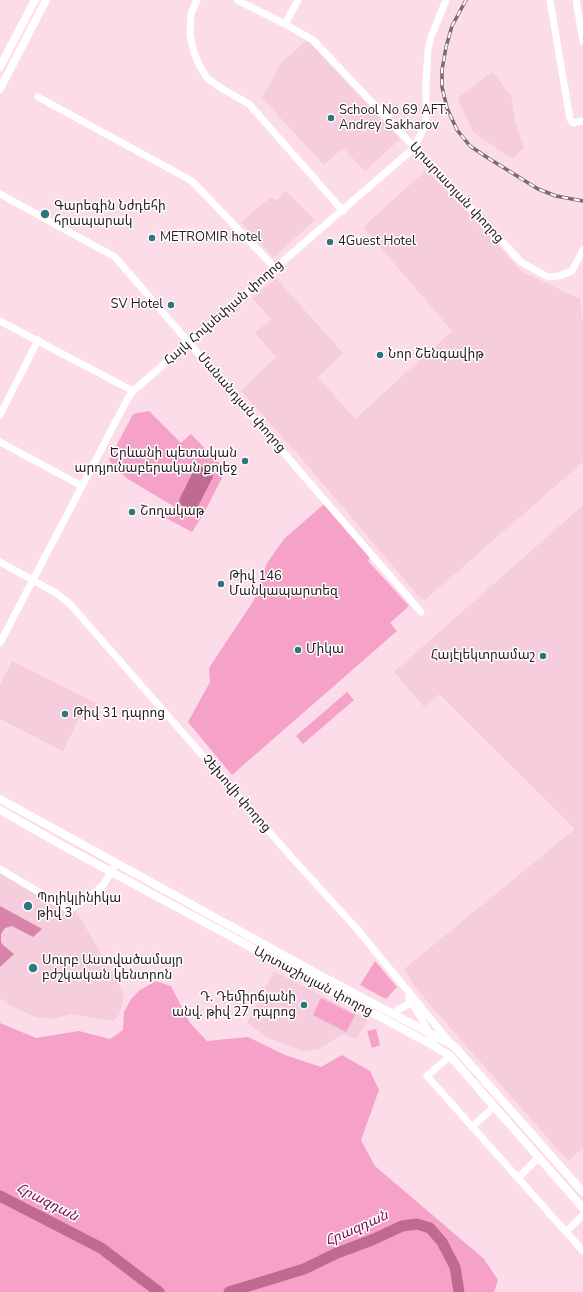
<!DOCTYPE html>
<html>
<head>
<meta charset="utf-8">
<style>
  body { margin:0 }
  canvas { display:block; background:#fddce9 }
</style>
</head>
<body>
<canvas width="583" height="1292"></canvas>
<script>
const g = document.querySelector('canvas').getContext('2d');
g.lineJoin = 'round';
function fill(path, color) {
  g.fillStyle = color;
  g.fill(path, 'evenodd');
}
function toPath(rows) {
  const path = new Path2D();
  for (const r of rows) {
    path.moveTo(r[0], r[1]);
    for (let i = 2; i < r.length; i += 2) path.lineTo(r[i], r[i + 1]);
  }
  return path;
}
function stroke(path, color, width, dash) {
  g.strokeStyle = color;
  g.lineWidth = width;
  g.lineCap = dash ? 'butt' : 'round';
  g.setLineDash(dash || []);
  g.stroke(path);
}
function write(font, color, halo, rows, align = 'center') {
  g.font = font + ' "Nunito Sans","Noto Sans Armenian",sans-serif';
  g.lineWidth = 3;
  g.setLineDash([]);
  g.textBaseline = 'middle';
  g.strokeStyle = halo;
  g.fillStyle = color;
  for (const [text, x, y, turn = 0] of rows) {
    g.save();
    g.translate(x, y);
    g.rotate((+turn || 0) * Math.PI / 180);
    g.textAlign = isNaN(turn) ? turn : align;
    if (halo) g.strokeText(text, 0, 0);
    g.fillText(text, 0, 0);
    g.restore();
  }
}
fill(toPath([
  [307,40,400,139,397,142,365,171,343,148,324,165,262,98,281,63],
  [492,72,511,95,515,121,524,148,512,159,473,132,457,98],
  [426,170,469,214,521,271,580,299,583,322,583,462,425,600,419,597,300,457,241,391,276,357,255,333,271,319,252,298,276,278,343,353,318,377,355,419,452,331,363,227],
  [286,191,315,220,274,257,241,222,271,197,277,200],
  [583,505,583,1148,568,1161,417,990,404,969,575,829,439,694,425,708,394,672],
  [12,661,100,705,94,719,82,713,63,751,0,719,0,685],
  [0,870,77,913,118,982,124,997,119,1015,113,1021,99,1019,72,1014,51,1019,36,1017,9,1005,0,998],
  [274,971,368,1020,356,1039,343,1034,319,1049,304,1051,268,1038,247,1023]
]), '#f5cddd');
fill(toPath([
  [149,411,181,443,191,434,226,470,203,515,192,532,166,518,173,506,128,479,116,469,109,460,133,414],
  [324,504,370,557,368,561,409,606,390,623,397,631,232,775,188,722,210,682,209,668,254,600,267,563,284,539],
  [347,692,354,700,303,744,296,736],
  [375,961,397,987,386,999,360,985],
  [156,981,171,986,190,1023,207,1041,248,1037,285,1055,321,1067,342,1055,370,1071,379,1090,361,1140,375,1166,484,1259,498,1280,494,1292,0,1292,0,1023,36,1038,79,1031,110,1039,123,1030,124,1012,131,999,140,990],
  [321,998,355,1015,346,1032,313,1015],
  [376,1029,380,1045,372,1048,367,1031]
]), '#f6a1c7');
fill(toPath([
  [0,906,42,929,33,937,12,926,5,928,1,934,1,942,3,945,14,954,0,967]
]), '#d982aa');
fill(toPath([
  [198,465,211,472,213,477,197,508,194,510,191,510,181,505,179,500,196,466]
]), '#be6a91');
stroke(toPath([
  [0,1196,101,1248,159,1292],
  [229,1292,304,1269,337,1253,372,1240,402,1226,417,1224,430,1228,442,1242,455,1267,459,1292]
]), '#be6a91', 11);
stroke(toPath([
  [197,0,191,14,190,34,193,50,199,65,207,78,221,88,249,104,343,211],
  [237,0,285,24,313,40,433,167,521,262,548,277,559,276,572,271,583,250],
  [550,0,570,119,573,123,583,121],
  [576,0,583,41],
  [285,24,298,0],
  [38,97,192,181,275,268],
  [0,194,115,257,421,612],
  [0,321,133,391],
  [0,415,38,340],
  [0,442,82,486],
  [0,562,56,593,70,604,294,860,357,929,452,1045],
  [0,643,127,400,133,391,414,148,425,125,426,116,426,83,428,49,431,37,446,0],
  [0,869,69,910,98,890,104,884,116,863],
  [409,997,430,1034,434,1046],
  [392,1014,399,1009,407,1005,410,999],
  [450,1056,427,1076,583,1251],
  [472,1127,494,1107],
  [518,1178,539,1157],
  [566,1232,583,1215]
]), '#fff', 7);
stroke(toPath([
  [0,67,35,0],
  [0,89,46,0],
  [0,799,325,978,454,1046,583,1192],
  [0,810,65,847,434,1046,450,1056,583,1208]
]), '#fff', 8);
const rail = toPath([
  [466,0,452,26,446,47,442,70,442,87,447,108,457,130,470,146,488,158,538,189,556,196,583,201]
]);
stroke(rail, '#7e6a72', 3.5);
stroke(rail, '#fff', 2, [6]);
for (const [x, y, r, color] of [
  [331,118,4,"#2d777c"],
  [45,214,5,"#2d777c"],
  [152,238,4,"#2d777c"],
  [330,242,4,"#2d777c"],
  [171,305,4,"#2d777c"],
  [380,355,4,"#2d777c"],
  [245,461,4,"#2d777c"],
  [132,512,4,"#2d777c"],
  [221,584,4,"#2d777c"],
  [298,650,4,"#2d777c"],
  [543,656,4,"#2d777c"],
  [65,714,4,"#2d777c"],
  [28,906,5,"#2d777c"],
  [33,968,5,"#2d777c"],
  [304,1005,4,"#2d777c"]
]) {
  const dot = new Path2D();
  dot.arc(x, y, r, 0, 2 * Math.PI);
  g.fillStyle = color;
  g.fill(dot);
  stroke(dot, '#fff', 1.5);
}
write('13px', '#261a1f', '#fff', [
  ["School No 69 AFT.",339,111],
  ["Andrey Sakharov",339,126],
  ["Գարեգին Նժդեհի",54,207],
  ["հրապարակ",54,222],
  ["METROMIR hotel",160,238],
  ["4Guest Hotel",338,242],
  ["SV Hotel",163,305,"right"],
  ["Նոր Շենգավիթ",388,355],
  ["Երևանի պետական",237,454,"right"],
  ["արդյունաբերական քոլեջ",237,469,"right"],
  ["Շողակաթ",140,512],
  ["Թիվ 146",229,577],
  ["Մանկապարտեզ",229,592],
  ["Միկա",306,650],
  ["Հայէլեկտրամաշ",535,656,"right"],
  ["Թիվ 31 դպրոց",73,714],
  ["Պոլիկլինիկա",37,899],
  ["թիվ 3",37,914],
  ["Սուրբ Աստվածամայր",42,961],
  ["բժշկական կենտրոն",42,976],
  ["Դ. Դեմիրճյանի",296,998,"right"],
  ["անվ. թիվ 27 դպրոց",296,1013,"right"]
], 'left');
write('13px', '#261a1f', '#fff', [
  ["Արարատյան փողոց",456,193,47],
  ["Հայկ Հովսեփյան փողոց",224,313,-41],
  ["Մանանդյան փողոց",241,403,49],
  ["Չեխովի փողոց",236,794,49],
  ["Արտաշիսյան փողոց",313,982,28]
]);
write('italic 14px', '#770e4b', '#fff', [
  ["Հրազդան",47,1203,27],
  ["Հրազդան",357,1229,-24]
]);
</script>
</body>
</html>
